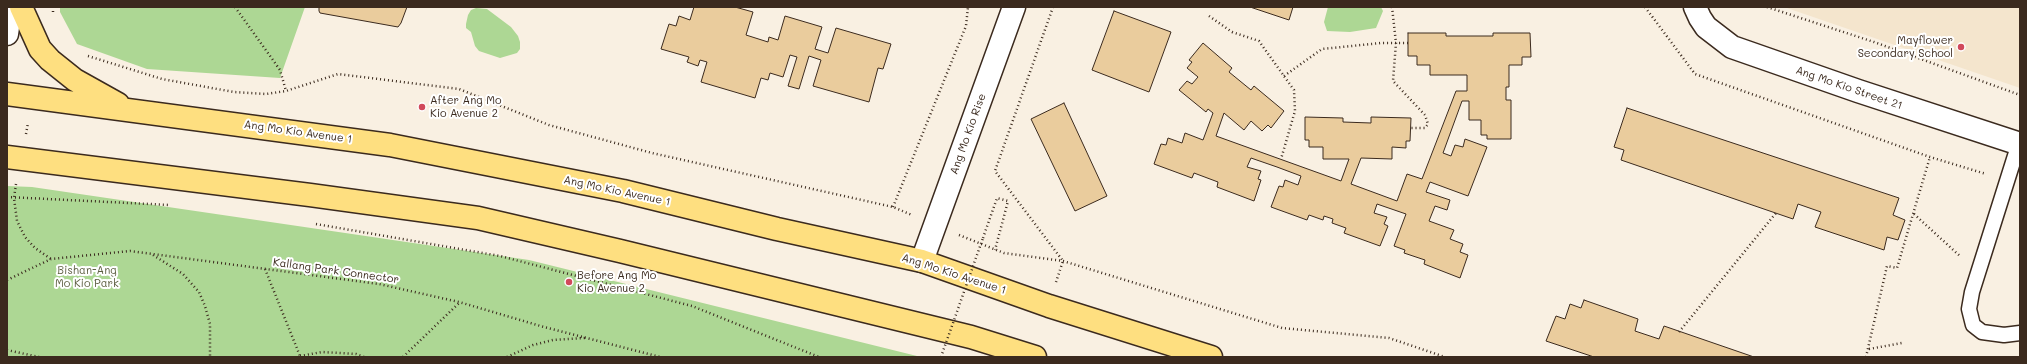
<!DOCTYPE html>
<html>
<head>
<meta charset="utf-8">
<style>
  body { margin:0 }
  #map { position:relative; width:2027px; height:364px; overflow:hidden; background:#f9f0e2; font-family:Mali,sans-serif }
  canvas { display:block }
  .frame { position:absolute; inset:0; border:8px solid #3b2a1e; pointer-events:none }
</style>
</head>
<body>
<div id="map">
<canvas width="2027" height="364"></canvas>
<div class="frame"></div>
</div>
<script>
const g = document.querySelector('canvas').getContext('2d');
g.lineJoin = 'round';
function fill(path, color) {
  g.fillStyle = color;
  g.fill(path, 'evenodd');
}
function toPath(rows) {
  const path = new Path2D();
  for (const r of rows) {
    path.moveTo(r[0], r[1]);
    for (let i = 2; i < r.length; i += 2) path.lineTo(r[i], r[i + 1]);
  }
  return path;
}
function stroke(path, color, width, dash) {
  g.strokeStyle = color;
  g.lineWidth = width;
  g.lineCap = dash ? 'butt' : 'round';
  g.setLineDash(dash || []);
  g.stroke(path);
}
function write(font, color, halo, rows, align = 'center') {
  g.font = font + ' Mali,sans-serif';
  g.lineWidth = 4;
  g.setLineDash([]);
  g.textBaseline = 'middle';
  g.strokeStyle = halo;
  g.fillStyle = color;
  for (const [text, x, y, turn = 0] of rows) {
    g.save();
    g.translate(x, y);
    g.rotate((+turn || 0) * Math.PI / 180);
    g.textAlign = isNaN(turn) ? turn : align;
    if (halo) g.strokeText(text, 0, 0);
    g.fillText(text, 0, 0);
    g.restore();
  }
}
fill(toPath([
  [1784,7,2020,7,2020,88]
]), '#f4e5cd');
fill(toPath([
  [60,7,305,7,280,78,147,69,77,44,60,12],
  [1328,7,1381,7,1383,11,1376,28,1350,32,1327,31,1324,22],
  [476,8,487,9,511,27,518,36,520,42,520,49,517,53,500,58,479,51,475,46,471,32,466,28,466,24,468,15,471,10],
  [7,186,32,187,529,260,921,357,7,357]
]), '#add794');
const building = toPath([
  [407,7,401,23,398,27,320,13,319,11,319,7,407,7],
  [694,7,735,7,753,12,746,35,768,42,769,37,778,40,785,16,822,27,815,49,828,53,836,28,891,44,883,69,878,68,869,102,813,86,821,60,809,56,799,89,788,86,797,57,790,55,783,77,770,73,768,80,761,78,755,98,701,82,707,62,700,60,698,66,687,62,689,57,661,49,669,24,676,26,679,16,690,20,694,7],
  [1250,7,1293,7,1289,20,1250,7],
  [1114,11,1171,32,1149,92,1092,70,1114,11],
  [1408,33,1446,33,1446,36,1493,36,1493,33,1530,33,1531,57,1522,57,1522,65,1509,65,1509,87,1506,87,1506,100,1511,100,1511,139,1487,139,1487,135,1481,135,1481,120,1469,120,1469,101,1462,101,1443,153,1451,156,1455,145,1463,147,1465,139,1487,147,1468,196,1430,182,1426,192,1450,200,1447,210,1435,206,1429,221,1454,230,1450,239,1463,244,1460,252,1468,255,1460,278,1424,264,1425,260,1404,253,1405,250,1394,246,1406,214,1377,204,1374,213,1387,217,1384,224,1388,226,1380,246,1344,233,1346,228,1332,223,1333,219,1324,216,1323,220,1309,215,1307,220,1271,207,1279,186,1283,187,1285,180,1298,185,1301,176,1277,167,1251,158,1247,167,1261,171,1258,179,1261,180,1254,201,1217,187,1218,182,1194,173,1192,178,1154,164,1161,144,1166,145,1168,138,1182,143,1185,133,1203,140,1213,113,1208,109,1206,112,1179,90,1187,81,1192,84,1198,77,1187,68,1192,62,1189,60,1203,43,1232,68,1229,72,1251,90,1254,86,1284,111,1271,128,1268,125,1262,131,1251,121,1244,130,1224,113,1216,136,1341,181,1349,159,1323,159,1323,147,1309,147,1309,140,1305,140,1305,117,1343,118,1343,122,1371,123,1371,117,1411,118,1410,141,1406,141,1406,148,1392,147,1392,159,1361,158,1351,184,1397,201,1407,174,1422,179,1456,91,1467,91,1467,75,1430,75,1430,65,1417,65,1417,56,1408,56,1408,33],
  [1064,103,1107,196,1075,211,1031,119,1064,103],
  [1627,108,1899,198,1893,215,1905,220,1898,240,1887,237,1884,250,1815,227,1821,212,1798,204,1793,219,1621,160,1624,150,1614,147,1627,108],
  [1584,300,1638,319,1635,331,1659,339,1664,326,1754,357,1594,357,1546,341,1556,316,1565,319,1570,304,1581,308,1584,300]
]);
fill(building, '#eacc9d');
stroke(building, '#3b2a1e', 1);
const lane = toPath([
  [2019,143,1972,292,1969,309,1973,325,1982,332,2004,335,2020,333]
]);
const street = toPath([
  [1695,7,1700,18,1706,27,1732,47,1858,91,2020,144],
  [922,261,1014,7]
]);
const secondary = toPath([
  [7,34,11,7]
]);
const primary = toPath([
  [21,7,40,49,50,60,75,80,118,104],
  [7,94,390,145,623,191,777,229,922,261,1049,306,1211,357],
  [7,157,310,195,478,218,620,251,971,337,1035,357]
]);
stroke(lane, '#3b2a1e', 17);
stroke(street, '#3b2a1e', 25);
stroke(secondary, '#3b2a1e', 25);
stroke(primary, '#3b2a1e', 25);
stroke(toPath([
  [53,7,53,14],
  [235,7,280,70,286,91],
  [1053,7,995,171,1063,261,1056,282],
  [1392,7,1396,43,1393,81,1425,115,1428,124,1425,128,1410,128],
  [1645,7,1695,74,1930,157,1986,174],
  [1767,7,1874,42,2020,95],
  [1209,16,1232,32,1259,41,1294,90,1295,111,1281,159],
  [88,56,162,79,234,92,266,94,286,91,338,74,459,89,549,125,652,153,893,207,912,215],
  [1284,76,1322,49,1381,43,1408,43],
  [26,134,28,123],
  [16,184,14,198,17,221,25,237,35,248,51,259],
  [7,197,170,205],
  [893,207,966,26,968,7],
  [1914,214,1961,257],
  [316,224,500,256,692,306,819,357],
  [959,235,1004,253,1063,261,1282,328,1389,338,1445,357],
  [983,238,997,198,1008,201,995,250],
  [153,255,183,274,199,292,205,306,210,324,210,357],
  [265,269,300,356,298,357],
  [7,280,51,259,130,251,379,284,459,302,544,327,660,357],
  [1679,332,1776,213],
  [1869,349,1902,343],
  [7,350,39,357],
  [300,356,322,352,356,354,364,357],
  [403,357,459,303],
  [507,357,533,345,553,340,585,338],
  [1866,357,1887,266,1897,268,1930,157]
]), '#3b2a1e', 2.5, [1, 3]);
stroke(lane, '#fff', 14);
stroke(street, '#fff', 22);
stroke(secondary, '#fff', 22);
stroke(primary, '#fedf80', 22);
stroke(toPath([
  [941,357,983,238]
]), '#3b2a1e', 2.5, [1, 3]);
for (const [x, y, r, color] of [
  [1961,47,4,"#d1495b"],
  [422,107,4,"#d1495b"],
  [569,282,4,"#d1495b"]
]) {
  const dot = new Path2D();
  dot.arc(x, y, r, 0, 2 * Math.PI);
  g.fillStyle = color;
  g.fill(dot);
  stroke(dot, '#fff', 1.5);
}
write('11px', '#3b2a1e', '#fff', [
  ["Mayflower",1953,41,"right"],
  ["Secondary School",1953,54,"right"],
  ["After Ang Mo",430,101],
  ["Kio Avenue 2",430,114],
  ["Before Ang Mo",577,276],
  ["Kio Avenue 2",577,289]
], 'left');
write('11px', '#3b2a1e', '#fff', [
  ["Ang Mo Kio Street 21",1849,88,19],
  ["Ang Mo Kio Avenue 1",298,132,8],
  ["Ang Mo Kio Rise",968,134,-70],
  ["Ang Mo Kio Avenue 1",617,191,12],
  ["Kallang Park Connector",336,271,8],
  ["Ang Mo Kio Avenue 1",954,274,18]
]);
write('11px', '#5d5e41', '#fff', [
  ["Bishan-Ang",87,271],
  ["Mo Kio Park",87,284]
]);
</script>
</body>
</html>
